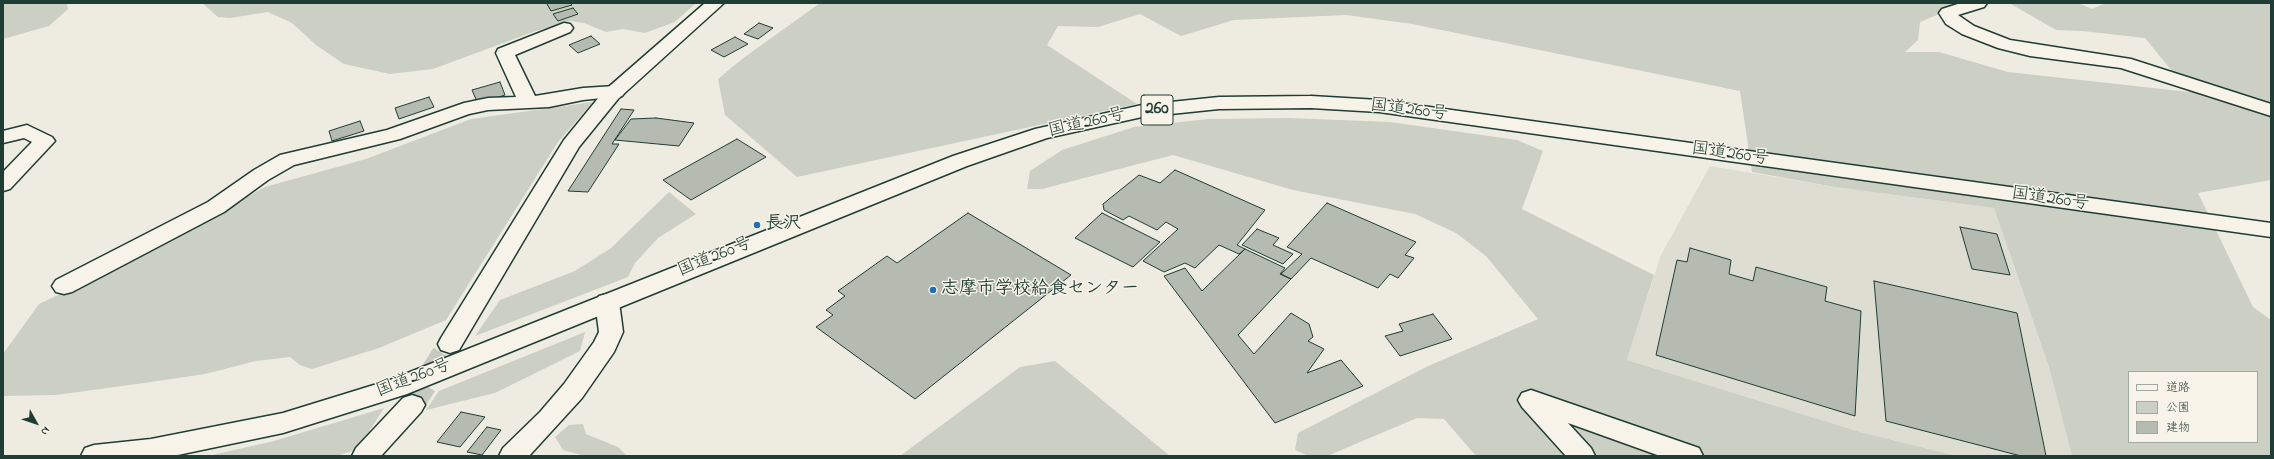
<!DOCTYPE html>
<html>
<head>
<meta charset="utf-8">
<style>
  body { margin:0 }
  #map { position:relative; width:2274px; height:459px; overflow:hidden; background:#eeece1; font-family:"Indie Flower","Klee One",sans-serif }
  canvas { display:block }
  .frame { position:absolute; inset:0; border:4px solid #1f3d34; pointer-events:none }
  .legend { position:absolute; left:2128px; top:371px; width:130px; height:72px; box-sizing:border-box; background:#f7f3e8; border:1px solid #a1aaa0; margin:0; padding:5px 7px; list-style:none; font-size:12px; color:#1f3d34 }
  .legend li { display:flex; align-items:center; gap:8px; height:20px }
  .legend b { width:20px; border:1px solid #a1aaa0 }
  .north { position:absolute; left:16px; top:403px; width:40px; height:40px; -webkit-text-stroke:3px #f7f3e8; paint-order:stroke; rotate:130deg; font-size:11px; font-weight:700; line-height:16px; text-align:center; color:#1f3d34 }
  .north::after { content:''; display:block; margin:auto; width:14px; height:18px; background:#1f3d34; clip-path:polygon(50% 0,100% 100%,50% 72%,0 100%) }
</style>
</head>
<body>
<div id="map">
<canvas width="2274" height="459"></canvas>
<div class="frame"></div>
<ul class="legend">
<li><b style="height:5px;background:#f7f3e8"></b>道路</li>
<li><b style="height:11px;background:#cccfc4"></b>公園</li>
<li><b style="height:11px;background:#b5bbb0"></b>建物</li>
</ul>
<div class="north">N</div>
</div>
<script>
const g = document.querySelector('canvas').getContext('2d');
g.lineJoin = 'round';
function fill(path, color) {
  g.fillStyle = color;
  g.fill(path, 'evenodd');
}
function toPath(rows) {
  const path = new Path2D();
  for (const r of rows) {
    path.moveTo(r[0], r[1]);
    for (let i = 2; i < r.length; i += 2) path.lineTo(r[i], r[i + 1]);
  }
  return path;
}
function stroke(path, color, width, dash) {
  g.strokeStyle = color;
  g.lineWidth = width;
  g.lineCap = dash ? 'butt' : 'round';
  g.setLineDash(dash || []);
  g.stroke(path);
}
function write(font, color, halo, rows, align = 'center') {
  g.font = font + ' "Indie Flower","Klee One",sans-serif';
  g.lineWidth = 3;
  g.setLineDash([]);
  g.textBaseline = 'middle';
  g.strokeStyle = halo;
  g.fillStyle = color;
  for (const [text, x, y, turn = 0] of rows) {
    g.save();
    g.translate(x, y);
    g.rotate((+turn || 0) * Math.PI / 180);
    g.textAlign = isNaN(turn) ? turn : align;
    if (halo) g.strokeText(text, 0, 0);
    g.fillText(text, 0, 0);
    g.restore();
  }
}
fill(toPath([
  [1710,166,1835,187,1994,208,2049,367,2072,456,1957,456,1860,432,1627,360,1661,255]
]), '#ddddd2');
fill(toPath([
  [3,3,67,3,68,9,49,26,3,39],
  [202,3,696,3,675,22,645,33,623,29,606,32,584,23,570,21,533,32,433,69,390,74,344,64,316,45,292,23,268,12,230,18,218,17],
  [820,3,1966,3,1920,22,1918,40,1905,52,1939,52,2008,72,2189,92,2145,38,2083,31,2056,30,2009,3,2078,3,2092,9,2106,3,2271,3,2271,180,2198,193,2253,307,2271,320,2271,456,2072,456,2049,367,1994,208,1835,187,1752,172,1740,91,1412,24,1346,15,1234,20,1181,36,1140,14,1098,27,1058,26,1047,45,1137,104,797,177,725,115,718,79,742,59],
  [2129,372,2257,372,2257,442,2129,442],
  [593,102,558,142,446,320,379,348,312,369,300,365,290,357,256,361,205,374,144,383,56,395,3,396,3,354,39,304,120,266,265,187,366,159,471,119],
  [1289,118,1390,122,1517,140,1543,151,1522,209,1654,275,1627,360,1860,432,1957,456,1476,456,1444,419,1417,418,1327,456,1309,456,1295,450,1298,433,1428,366,1538,319,1486,256,1456,233,1415,214,1293,190,1173,155,1042,189,1027,189,1030,171,1062,150,1134,127,1208,119],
  [669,192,696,214,658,238,635,263,628,277,475,336,500,300,575,271,611,248],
  [585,332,580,351,495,393,426,410,439,391],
  [1055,361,1170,456,900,456,1020,367],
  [384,408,358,449,337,456,208,456,274,441],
  [583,424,586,434,618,447,627,456,585,456,563,450,555,437,569,425]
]), '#cccfc4');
const building = toPath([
  [550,3,570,3,572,5,551,11,547,4,550,3],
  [573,8,578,14,558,21,553,14,573,8],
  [759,23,773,28,758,39,744,34,759,23],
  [591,36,600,44,578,53,569,45,591,36],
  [735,37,748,44,724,57,711,50,735,37],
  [500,82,505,95,478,104,472,90,500,82],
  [429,97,434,107,399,119,395,108,429,97],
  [621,109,634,110,612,144,619,144,588,192,568,191,621,109],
  [656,118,694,123,679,146,615,140,631,119,656,118],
  [360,121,364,131,332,141,329,131,360,121],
  [737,139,766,157,691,200,663,180,737,139],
  [1175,170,1265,210,1237,245,1245,249,1239,254,1219,245,1195,268,1185,263,1164,272,1143,261,1178,229,1166,222,1157,230,1129,216,1123,220,1104,210,1103,204,1139,175,1160,183,1175,170],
  [1327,203,1416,242,1405,255,1414,258,1398,278,1390,274,1378,288,1311,258,1291,279,1281,274,1302,254,1287,247,1327,203],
  [968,213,1071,275,915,399,816,327,833,315,826,310,845,296,838,291,887,256,897,263,968,213],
  [1102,213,1160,242,1133,267,1075,238,1102,213],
  [1960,227,1997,234,2010,275,1972,269,1960,227],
  [1257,229,1279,238,1273,245,1293,254,1283,264,1242,245,1257,229],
  [1690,248,1731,260,1729,274,1753,281,1756,267,1827,287,1825,301,1861,311,1855,416,1656,355,1677,260,1687,262,1690,248],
  [1245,249,1285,268,1280,274,1291,279,1238,335,1254,354,1291,313,1309,324,1313,337,1308,341,1324,349,1307,373,1341,360,1363,386,1275,423,1164,276,1185,268,1202,291,1245,249],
  [1874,281,2017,313,2046,456,2021,456,1886,421,1874,281],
  [1433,314,1452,339,1400,356,1385,336,1403,331,1399,324,1433,314],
  [461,412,485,417,460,447,437,442,461,412],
  [487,427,501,430,482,455,467,452,487,427]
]);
fill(building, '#b5bbb0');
stroke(building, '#1f3d34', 1);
stroke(toPath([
  [412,405,450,344]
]), '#c5c9be', 24, [24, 12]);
const street = toPath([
  [1961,3,1987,3,1984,7,1958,15,1974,26,2010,40,2131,59,2271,104,2271,116,2121,68,2030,56,1998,48,1962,34,1946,24,1939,13,1942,9,1961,3],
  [564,23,570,24,573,28,570,32,515,55,535,96,583,88,615,86,622,88,625,92,622,96,583,100,549,107,488,110,469,114,400,139,294,165,268,180,224,212,72,292,64,294,56,292,52,286,56,280,208,202,254,170,280,155,387,130,464,103,488,98,516,97,496,53,498,49,564,23],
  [27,125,52,137,55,141,10,189,3,191,3,172,32,142,24,138,3,143,3,131,27,125],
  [607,294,615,296,619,302,623,332,614,352,582,398,529,456,499,456,503,448,540,412,564,384,594,342,599,332,595,302,599,296,607,294],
  [1531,390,1699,448,1703,456,1660,456,1568,423,1591,448,1595,456,1566,456,1522,407,1518,400,1522,393,1531,390],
  [412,395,421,398,425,405,421,412,381,456,352,456,356,448,403,398,412,395]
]);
const secondary = toPath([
  [705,3,724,3,618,99,579,147,459,350,450,353,441,350,438,344,441,338,564,140,604,91,705,3]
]);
const highway = toPath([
  [1311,96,1379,100,2271,223,2271,237,1379,112,1311,108,1219,109,1142,117,1047,138,967,166,407,394,283,433,173,456,81,456,85,448,94,445,151,439,283,413,390,380,953,156,1035,129,1142,105,1219,97,1311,96]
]);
stroke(street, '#1f3d34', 3);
stroke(secondary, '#1f3d34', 3);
stroke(highway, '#1f3d34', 3);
fill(street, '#f7f3e8');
fill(secondary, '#f7f3e8');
fill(highway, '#f7f3e8');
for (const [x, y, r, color] of [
  [757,225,4,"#1f6fb2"],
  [933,290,4,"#1f6fb2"]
]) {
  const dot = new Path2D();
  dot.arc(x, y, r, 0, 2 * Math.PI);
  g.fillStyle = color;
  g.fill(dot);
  stroke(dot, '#f7f3e8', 1.5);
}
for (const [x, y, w] of [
  [1157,110,32]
]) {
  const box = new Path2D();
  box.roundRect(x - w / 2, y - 15, w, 30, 3);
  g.fillStyle = '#f7f3e8';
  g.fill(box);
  stroke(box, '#1f3d34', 1);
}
write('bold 17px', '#1f3d34', null, [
  ["260",1157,110]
]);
write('18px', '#1f3d34', '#f7f3e8', [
  ["国道260号",1409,111,7],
  ["国道260号",1087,124,-13],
  ["国道260号",1730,155,8],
  ["国道260号",2050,200,8],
  ["国道260号",715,258,-22],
  ["国道260号",414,379,-21]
]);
write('bold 18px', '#1f3d34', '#f7f3e8', [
  ["長沢",765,225],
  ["志摩市学校給食センター",941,290]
], 'left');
</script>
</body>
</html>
